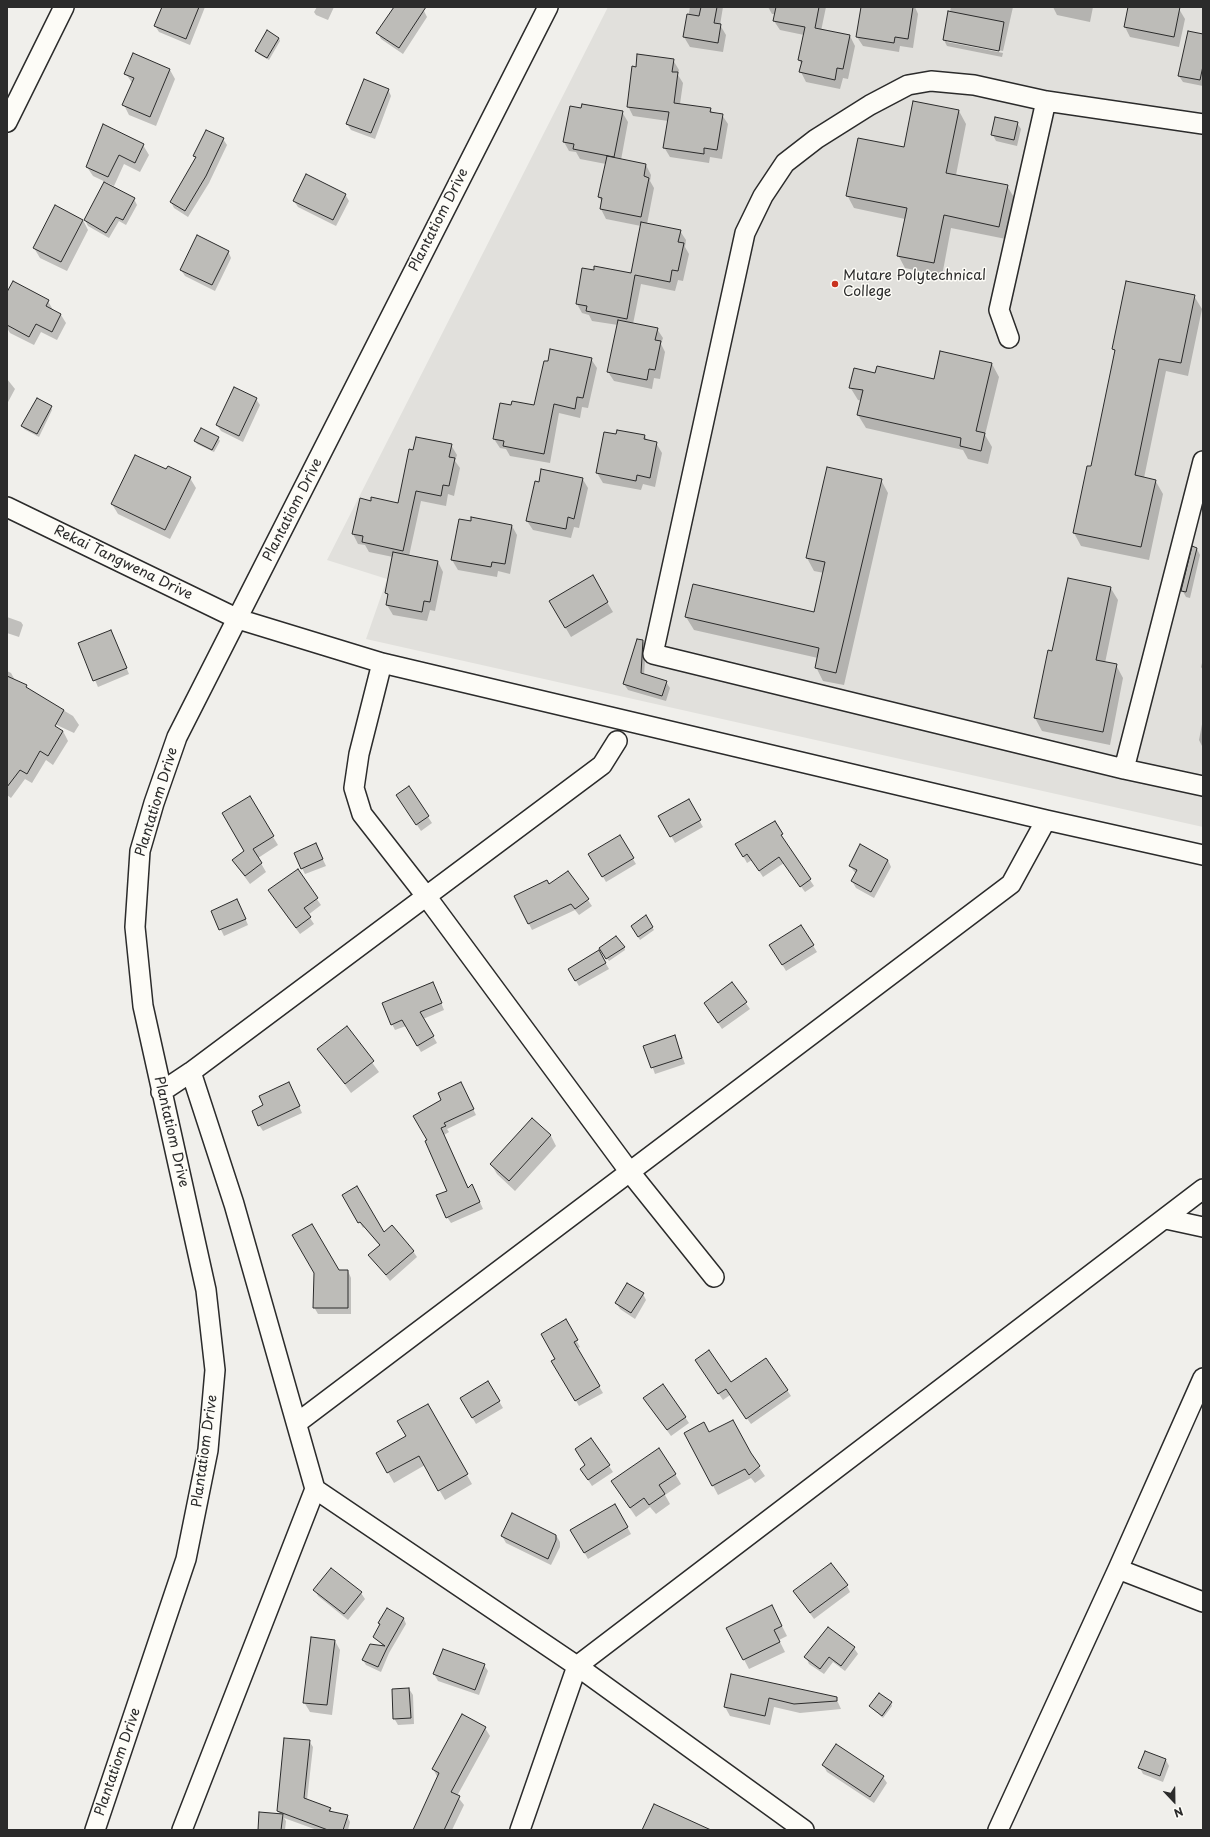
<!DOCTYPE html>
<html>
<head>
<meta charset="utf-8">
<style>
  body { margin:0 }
  #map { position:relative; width:1210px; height:1837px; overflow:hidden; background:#f0efeb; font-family:"Playpen Sans",sans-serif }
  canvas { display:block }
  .frame { position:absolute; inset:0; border:8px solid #2b2b2b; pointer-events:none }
  .north { position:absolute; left:1154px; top:1781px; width:40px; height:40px; -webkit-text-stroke:3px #fdfcf7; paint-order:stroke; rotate:158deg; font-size:11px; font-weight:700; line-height:16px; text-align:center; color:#2b2b2b }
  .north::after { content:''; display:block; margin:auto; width:14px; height:18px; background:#2b2b2b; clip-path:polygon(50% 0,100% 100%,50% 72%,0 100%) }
</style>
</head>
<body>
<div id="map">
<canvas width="1210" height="1837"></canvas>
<div class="frame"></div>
<div class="north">N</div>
</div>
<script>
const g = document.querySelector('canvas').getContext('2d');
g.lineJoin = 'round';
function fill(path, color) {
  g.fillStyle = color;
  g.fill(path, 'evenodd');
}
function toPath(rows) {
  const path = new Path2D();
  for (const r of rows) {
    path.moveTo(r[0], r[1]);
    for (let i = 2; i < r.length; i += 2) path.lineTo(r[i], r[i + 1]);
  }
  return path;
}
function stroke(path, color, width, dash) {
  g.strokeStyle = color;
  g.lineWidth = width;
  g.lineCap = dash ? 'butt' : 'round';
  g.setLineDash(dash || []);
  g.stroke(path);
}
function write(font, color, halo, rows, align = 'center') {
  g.font = font + ' "Playpen Sans",sans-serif';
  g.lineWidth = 3;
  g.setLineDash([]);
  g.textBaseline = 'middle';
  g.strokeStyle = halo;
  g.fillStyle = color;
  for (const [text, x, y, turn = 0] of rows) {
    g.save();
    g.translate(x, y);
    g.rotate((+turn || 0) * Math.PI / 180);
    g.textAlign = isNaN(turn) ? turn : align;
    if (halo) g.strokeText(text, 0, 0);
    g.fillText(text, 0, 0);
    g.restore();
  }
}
fill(toPath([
  [608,7,1203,7,1203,827,366,639,387,579,327,560]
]), '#e1e0dc');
fill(toPath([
  [163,7,205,7,190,45,159,32,155,26],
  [317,7,334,7,328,20,316,15,314,12],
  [395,7,418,7,424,11,427,17,403,54,381,39,378,33],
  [690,7,723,7,720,25,726,35,723,52,690,47,684,37],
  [768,7,826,7,821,31,850,36,855,46,848,79,843,78,840,89,806,82,801,72,802,65,799,60,804,35,780,30,774,21,776,14,772,14],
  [862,7,915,7,918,14,913,48,900,46,899,52,863,46,857,37],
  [951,7,1013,7,1003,51,947,40,947,42,1003,53,1002,57,947,46,944,40],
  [1053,7,1093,7,1090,22,1057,15],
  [1129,7,1170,7,1179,9,1185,19,1179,47,1130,37,1125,27],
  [1203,35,1203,86,1183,82,1179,76],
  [279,38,280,41,269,60,258,54,256,51],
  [673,60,679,70,678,75,683,83,680,104,710,109,713,113,722,115,728,124,722,159,710,157,709,163,670,157,664,147,668,121,633,116,628,106,637,68],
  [170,70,175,79,156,126,129,115,124,105,133,84,126,74],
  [388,89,391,96,375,139,351,130,347,124],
  [959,111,966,124,956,175,1007,186,1015,199,1006,239,951,228,942,276,905,268,898,255,905,219,854,208,847,195,904,148],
  [622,112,628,122,621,160,646,165,651,175,650,181,654,188,647,224,680,231,686,240,685,247,689,254,683,281,678,280,675,291,641,284,633,324,657,329,663,338,661,344,665,352,660,379,654,378,652,389,614,381,608,372,618,325,592,321,589,315,582,313,577,304,594,271,632,274,641,226,606,219,601,209,602,202,599,197,606,164,580,159,576,152,569,151,564,142],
  [1017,123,1021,129,1017,146,996,141,993,135],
  [223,139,227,145,209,183,188,217,174,208,171,202,196,159,194,156],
  [143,145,149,155,140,172,124,164,114,186,93,176,87,167],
  [345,194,349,201,336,226,298,207,294,201],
  [134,199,137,205,126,225,119,221,109,238,88,226,85,220],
  [83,220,88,230,67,271,40,258,34,248],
  [228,251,231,258,215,291,185,276,181,270],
  [7,294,48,301,53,310,61,315,66,323,57,340,41,332,34,345,10,333,7,328],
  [1194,296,1202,309,1188,376,1166,371,1144,478,1155,480,1163,494,1149,560,1081,546,1074,533,1088,467,1092,468,1116,353,1113,349],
  [591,359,597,368,588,408,582,407,580,418,559,413,550,463,510,456,506,449,500,448,494,439,512,406,535,406],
  [992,364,999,377,985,435,992,447,988,464,968,459,963,450,866,428,858,415,861,401,858,400,850,387,876,374,934,380],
  [7,379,15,389,7,404],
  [256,399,260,405,243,442,221,431,217,425],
  [51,407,52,410,39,437,24,429,22,426],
  [617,435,645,436,647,441,656,443,662,453,655,487,643,484,641,490,603,483,597,473],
  [218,438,220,441,214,452,197,444,195,441],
  [451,445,457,455,455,461,460,468,454,496,448,494,446,506,421,501,409,556,438,562,443,572,435,611,430,610,427,621,393,615,387,605,389,598,386,593,393,557,369,552,365,545,358,544,353,534,372,502,399,504,414,451],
  [167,471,190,478,196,488,170,539,118,514,112,504],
  [582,478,588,488,579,528,574,527,571,538,533,530,527,521,539,483],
  [881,480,888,493,844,685,823,681,816,667,818,658,694,630,686,617,814,613,824,573,814,571,807,558],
  [512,526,517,535,510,574,498,571,497,577,458,570,452,560],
  [1197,549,1200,555,1190,598,1186,597,1182,590],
  [592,577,613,612,571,637,550,601],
  [1110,587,1118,600,1105,663,1116,665,1123,678,1110,745,1042,731,1035,718,1053,652],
  [7,617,21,622,23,625,19,637,7,633],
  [111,631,129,674,98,687,79,643],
  [643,641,646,647,644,675,666,682,670,688,666,701,628,690,624,684],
  [1203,659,1203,670,1201,667],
  [7,671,11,673,16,682,73,716,79,725,74,733,7,702],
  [7,715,63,731,68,741,53,765,46,760,32,783,25,779,11,798,7,795],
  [1203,719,1203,748,1199,740],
  [409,788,432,823,421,831,401,801],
  [249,798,278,845,258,858,266,872,250,884,233,861,246,851],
  [688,800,703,827,675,843,660,816],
  [775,823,784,841,814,886,805,892,784,863,763,877,752,860,747,863,737,845],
  [619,836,636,864,606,882,590,854],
  [319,851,326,866,305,874,302,868],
  [888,860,891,867,874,898,856,888,852,881,856,874,850,866],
  [297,871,321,905,308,915,314,924,300,934,273,897],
  [568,872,592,906,579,915,575,910,532,930,529,924,549,886],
  [240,906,248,925,224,936,212,911],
  [645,916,654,930,640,940,632,926],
  [801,926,817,952,786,971,771,945],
  [624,947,625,950,609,961,601,951],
  [599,952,609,969,579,986,569,969],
  [732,984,750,1009,722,1029,705,1004],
  [436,990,444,1010,423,1019,437,1043,421,1052,406,1026,395,1030,392,1024],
  [347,1028,379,1072,351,1093,319,1049],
  [675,1037,685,1064,655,1074,645,1046],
  [292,1090,302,1113,263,1131,259,1125],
  [464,1090,476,1115,447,1129,449,1132,444,1135,469,1189,475,1191,483,1209,451,1223,447,1217,449,1191,426,1141],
  [533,1119,551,1136,556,1146,515,1191,497,1174,491,1164],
  [344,1195,384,1233,413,1251,417,1257,390,1281,369,1255,380,1246,364,1227,363,1228],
  [339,1271,348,1271,351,1278,351,1314,318,1314,314,1307],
  [643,1294,646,1300,635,1319,620,1309,616,1303],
  [565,1321,580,1347,577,1349,603,1393,579,1406,553,1361,556,1359],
  [696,1361,730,1383,787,1390,791,1396,751,1424,730,1395,723,1400],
  [488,1382,503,1408,476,1424,461,1398],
  [648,1404,685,1417,689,1423,671,1436],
  [427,1405,472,1484,445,1500,425,1465,394,1483,377,1453,407,1436],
  [685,1433,709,1434,751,1456,765,1476,755,1483,751,1478,718,1495],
  [591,1439,613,1472,592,1486,585,1475],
  [675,1474,681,1484,665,1495,670,1504,656,1514,650,1507,636,1517,618,1491],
  [615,1505,631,1534,588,1559,572,1530],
  [556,1535,560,1542,560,1547,551,1565,506,1543,502,1536],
  [847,1586,850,1592,814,1619,798,1597],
  [315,1590,361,1593,365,1599,348,1620,318,1596],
  [387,1609,404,1619,406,1624,389,1653,381,1672,366,1665,363,1660,384,1647,375,1637],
  [777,1616,787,1636,779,1640,785,1652,749,1669,728,1629],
  [828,1628,854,1648,858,1654,845,1671,833,1662,824,1674,809,1664,806,1657],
  [335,1641,340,1650,332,1715,310,1712,304,1702],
  [484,1665,488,1671,479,1695,438,1681,434,1674],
  [732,1675,836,1698,841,1709,800,1713,774,1707,770,1725,730,1716,725,1707],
  [409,1689,413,1695,414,1724,398,1725,394,1718],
  [891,1703,892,1706,883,1718,870,1706],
  [485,1728,490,1736,457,1796,464,1805,452,1830,414,1830,438,1778,433,1769],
  [309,1741,313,1747,307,1800,330,1809,332,1813,347,1816,350,1822,348,1830,317,1830,284,1818,286,1821,285,1830,259,1830,280,1815,278,1811],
  [837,1745,883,1777,887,1783,874,1803,827,1772,823,1765],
  [1146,1752,1166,1760,1169,1766,1163,1782,1143,1774,1140,1768]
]), '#0003');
const building = toPath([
  [162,7,199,7,186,39,154,26,162,7],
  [394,7,426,7,399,48,376,33,394,7],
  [701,7,717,7,714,23,721,24,718,43,683,37,687,14,699,16,701,7],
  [776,7,819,7,815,28,850,35,843,69,837,68,835,80,799,72,802,61,798,60,805,27,773,21,776,7],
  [861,7,913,7,908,39,895,37,894,43,856,37,861,7],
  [1128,7,1180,7,1174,37,1124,27,1128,7],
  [948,11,1004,22,999,51,943,40,948,11],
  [267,30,279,38,267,58,255,51,267,30],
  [1188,31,1203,34,1203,66,1200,80,1178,76,1188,31],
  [133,53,170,69,150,117,122,105,134,78,124,74,133,53],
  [637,54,674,59,672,72,678,72,674,103,711,108,710,112,723,114,717,150,704,148,704,154,663,148,669,112,627,107,632,66,636,67,637,54],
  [364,79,389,89,371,133,346,124,364,79],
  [913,101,959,110,946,173,1008,185,999,227,944,215,934,263,897,256,907,208,846,196,858,138,904,147,913,101],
  [582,104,623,111,614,157,573,149,574,144,563,142,570,106,581,108,582,104],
  [995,117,1018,122,1014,140,991,135,995,117],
  [103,124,144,144,135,163,119,155,108,177,86,167,103,124],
  [206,130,224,138,206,176,185,211,170,202,196,157,193,156,206,130],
  [607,156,646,164,644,176,649,178,641,217,600,209,602,198,598,197,607,156],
  [306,174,346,194,333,220,293,201,306,174],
  [104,182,135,198,123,220,116,217,106,233,84,220,104,182],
  [55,205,83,220,61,262,33,248,55,205],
  [641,222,681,230,678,242,684,243,678,271,672,270,670,282,635,275,627,319,586,311,587,306,576,304,582,268,594,270,594,266,631,273,641,222],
  [197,235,229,251,212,285,180,270,197,235],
  [13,281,49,300,46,306,61,314,52,332,36,324,29,337,7,325,7,292,13,281],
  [1126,281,1195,295,1181,363,1159,359,1135,475,1156,480,1141,547,1073,533,1087,466,1091,466,1115,350,1112,349,1126,281],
  [618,320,658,328,655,340,661,341,655,370,649,369,647,380,607,372,618,320],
  [550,349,592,358,583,398,577,397,575,409,554,404,544,454,503,446,504,441,493,439,500,403,511,405,512,401,534,405,544,361,548,361,550,349],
  [940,351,992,363,976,431,985,433,981,451,960,446,961,438,857,415,863,390,849,388,854,368,875,373,877,366,934,379,940,351],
  [234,387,257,398,239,436,216,425,234,387],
  [37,398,52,406,37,434,21,426,37,398],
  [201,428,219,437,212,450,194,441,201,428],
  [617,430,645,435,644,439,657,442,650,478,637,475,636,481,596,473,604,432,616,434,617,430],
  [416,437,452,444,449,457,455,458,449,486,443,485,441,496,416,491,403,551,362,542,363,536,352,534,360,498,371,501,371,497,398,503,409,449,413,450,416,437],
  [135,455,166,469,168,466,191,477,165,530,111,504,135,455],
  [827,467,882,479,836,673,815,668,819,648,685,617,693,584,814,612,825,562,806,558,827,467],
  [541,469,583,478,574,519,568,517,566,529,526,521,535,481,539,482,541,469],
  [471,517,512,525,505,564,492,562,491,567,451,560,459,519,471,521,471,517],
  [1192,546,1197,548,1186,592,1181,591,1192,546],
  [393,552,438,561,430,602,424,601,422,612,386,605,388,594,385,593,393,552],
  [593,575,608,602,565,628,549,601,593,575],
  [1068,578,1111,587,1096,660,1117,664,1103,732,1034,718,1048,650,1052,651,1068,578],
  [111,630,127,668,93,681,78,643,111,630],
  [637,639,643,640,641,673,667,681,662,696,623,684,637,639],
  [7,676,27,685,26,687,64,710,55,726,63,731,48,756,40,751,27,774,20,770,7,787,7,676],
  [409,786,429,816,416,825,396,795,409,786],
  [250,796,274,836,253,849,262,863,245,876,232,860,244,851,222,813,250,796],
  [689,799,701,820,670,837,658,816,689,799],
  [775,821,783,834,781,835,811,879,800,887,779,857,759,871,747,854,743,857,735,844,775,821],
  [620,835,634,858,602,877,588,854,620,835],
  [316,843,323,859,301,869,294,853,316,843],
  [860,844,888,860,871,892,851,881,857,870,849,866,860,844],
  [298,869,318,898,304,908,311,917,296,928,268,890,298,869],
  [568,871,589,899,575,909,571,904,528,924,514,896,547,880,549,884,568,871],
  [237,899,246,919,219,930,211,911,237,899],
  [646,915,653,927,638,937,631,926,646,915],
  [801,925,814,945,782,965,769,945,801,925],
  [616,936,625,947,606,959,599,948,616,936],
  [599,950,606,963,575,981,568,969,599,950],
  [433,982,442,1003,420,1012,434,1036,417,1046,402,1020,391,1025,382,1003,433,982],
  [732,982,747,1002,718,1023,704,1003,732,982],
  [347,1026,374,1061,345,1084,317,1049,347,1026],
  [675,1035,682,1058,651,1068,643,1046,675,1035],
  [289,1082,300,1106,258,1126,252,1111,263,1105,259,1096,289,1082],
  [461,1082,474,1109,444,1123,446,1126,441,1128,468,1188,472,1184,480,1202,446,1218,436,1195,447,1191,425,1141,427,1140,413,1116,441,1100,438,1093,461,1082],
  [532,1118,551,1135,509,1181,490,1164,532,1118],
  [357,1186,384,1232,392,1225,414,1251,386,1275,368,1255,380,1245,360,1222,358,1223,342,1195,357,1186],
  [312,1224,339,1270,348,1270,348,1308,313,1308,314,1273,292,1235,312,1224],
  [627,1283,644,1293,631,1313,615,1303,627,1283],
  [566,1319,578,1340,574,1342,600,1386,575,1401,551,1361,555,1359,541,1334,566,1319],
  [709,1350,731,1382,766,1358,788,1390,746,1419,726,1389,718,1394,695,1360,709,1350],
  [488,1381,500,1401,472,1418,460,1398,488,1381],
  [663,1384,686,1417,667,1430,643,1398,663,1384],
  [428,1404,468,1474,438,1491,419,1456,387,1473,376,1453,406,1436,397,1421,428,1404],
  [733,1420,751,1453,760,1466,749,1475,745,1469,712,1486,684,1433,704,1422,709,1432,733,1420],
  [591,1438,610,1465,588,1480,580,1469,585,1465,575,1449,591,1438],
  [659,1448,676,1474,659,1485,665,1494,649,1505,644,1498,630,1508,611,1481,659,1448],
  [615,1504,628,1527,584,1553,570,1530,615,1504],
  [512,1513,556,1535,556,1540,548,1559,501,1536,512,1513],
  [831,1563,848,1585,810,1613,793,1591,831,1563],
  [331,1568,362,1592,344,1614,313,1590,331,1568],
  [772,1605,782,1626,774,1630,780,1642,743,1660,726,1628,772,1605],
  [387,1608,404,1618,387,1648,378,1667,362,1660,370,1644,385,1646,373,1637,380,1624,378,1623,387,1608],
  [828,1627,855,1647,841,1666,829,1657,820,1669,804,1657,828,1627],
  [311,1637,335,1640,327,1705,303,1703,311,1637],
  [443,1649,485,1664,475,1690,433,1674,443,1649],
  [731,1674,837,1697,837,1701,794,1704,769,1698,765,1716,724,1707,731,1674],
  [409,1688,411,1718,393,1719,392,1689,409,1688],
  [879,1693,892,1702,882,1716,869,1706,879,1693],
  [462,1714,486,1727,451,1792,460,1796,444,1830,413,1830,439,1773,432,1769,462,1714],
  [284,1738,310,1740,304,1798,331,1808,329,1811,348,1815,343,1830,328,1830,277,1811,284,1738],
  [836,1744,884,1776,870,1797,822,1765,836,1744],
  [1145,1751,1166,1759,1160,1776,1138,1768,1145,1751],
  [654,1804,711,1830,642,1830,654,1804],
  [259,1812,283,1814,281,1830,258,1830,259,1812]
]);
fill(building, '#bdbcb8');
stroke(building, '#2b2b2b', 1);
const minor = toPath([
  [7,122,64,7],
  [1203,124,1046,101,974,85,931,81,908,85,870,105,816,139,785,163,763,196,745,233,653,654,1124,769,1203,786],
  [1009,338,999,310,1046,101],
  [7,507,238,619,382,663,1046,820,1203,855],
  [382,663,359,754,354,788,362,814,426,896,629,1171,714,1277],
  [1124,769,1203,461],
  [191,1072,602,765,617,741],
  [161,1092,191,1072,234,1204,315,1489,182,1830],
  [1166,1219,1203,1227],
  [297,1423,1011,884,1046,820],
  [315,1489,577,1666,804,1830],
  [1118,1569,1203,1602],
  [95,1830,186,1559,208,1450,215,1370,206,1290,143,1006,135,927,140,851,154,803,177,737,548,7],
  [520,1830,577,1666,1203,1189],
  [998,1830,1118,1569,1203,1378]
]);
stroke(minor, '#2b2b2b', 22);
stroke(minor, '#fdfcf7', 19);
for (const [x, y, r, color] of [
  [835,284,4,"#c8321e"]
]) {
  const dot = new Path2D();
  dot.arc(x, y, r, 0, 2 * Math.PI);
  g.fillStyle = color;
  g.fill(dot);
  stroke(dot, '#fdfcf7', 1.5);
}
write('14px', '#2b2b2b', '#fdfcf7', [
  ["Plantatiom Drive",439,220,-63],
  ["Plantatiom Drive",293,510,-63],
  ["Rekai Tangwena Drive",123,563,26],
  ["Plantatiom Drive",157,802,-73],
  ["Plantatiom Drive",171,1132,77],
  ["Plantatiom Drive",205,1451,-82],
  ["Plantatiom Drive",118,1762,-71]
]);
write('14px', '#2b2b2b', '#fdfcf7', [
  ["Mutare Polytechnical",843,276],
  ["College",843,292]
], 'left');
</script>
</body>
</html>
